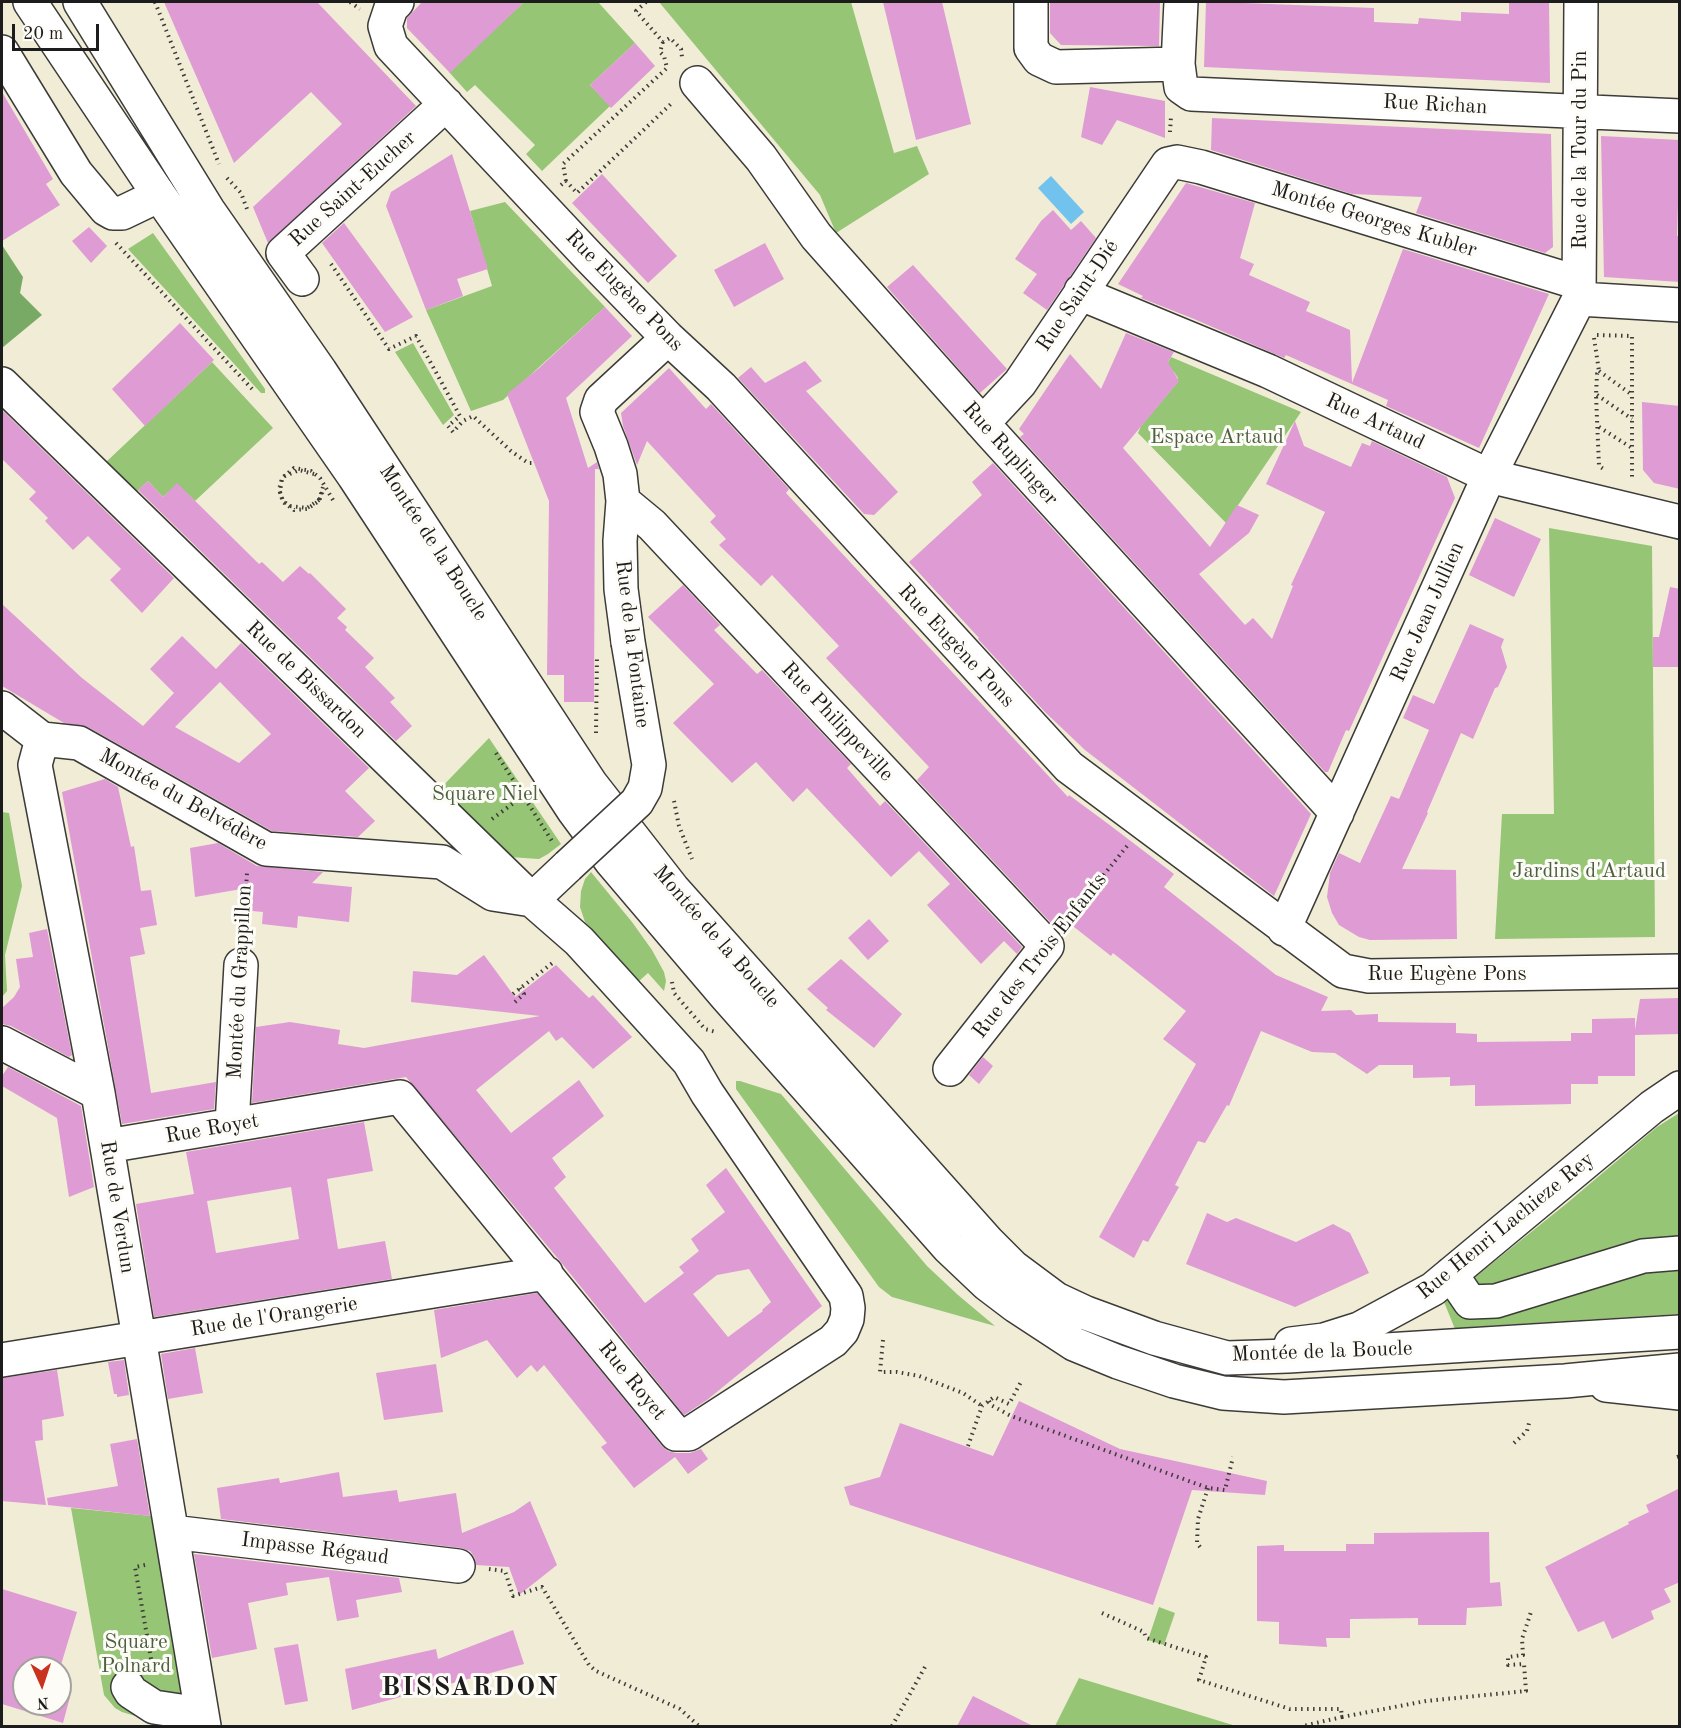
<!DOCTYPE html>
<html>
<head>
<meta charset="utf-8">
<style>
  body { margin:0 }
  #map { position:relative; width:1681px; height:1728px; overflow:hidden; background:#f0ecd6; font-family:"Old Standard TT",serif }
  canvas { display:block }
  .frame { position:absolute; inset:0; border:3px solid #1c1c1c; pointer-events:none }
  .north { position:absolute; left:12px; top:1656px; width:60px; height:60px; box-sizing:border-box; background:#fdfcf7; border:2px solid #a3a29f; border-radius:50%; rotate:177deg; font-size:16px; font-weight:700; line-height:24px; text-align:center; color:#1c1c1c }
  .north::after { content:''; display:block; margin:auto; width:21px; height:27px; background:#c8321e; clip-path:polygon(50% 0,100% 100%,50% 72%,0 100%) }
  .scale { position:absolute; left:12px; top:24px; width:87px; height:27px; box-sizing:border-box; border:3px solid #1c1c1c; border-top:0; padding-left:8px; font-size:18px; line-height:21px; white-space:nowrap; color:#1c1c1c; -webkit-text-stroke:4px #fdfcf7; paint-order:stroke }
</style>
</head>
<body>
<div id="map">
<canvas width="1681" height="1728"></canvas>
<div class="frame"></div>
<div class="north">N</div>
<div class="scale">20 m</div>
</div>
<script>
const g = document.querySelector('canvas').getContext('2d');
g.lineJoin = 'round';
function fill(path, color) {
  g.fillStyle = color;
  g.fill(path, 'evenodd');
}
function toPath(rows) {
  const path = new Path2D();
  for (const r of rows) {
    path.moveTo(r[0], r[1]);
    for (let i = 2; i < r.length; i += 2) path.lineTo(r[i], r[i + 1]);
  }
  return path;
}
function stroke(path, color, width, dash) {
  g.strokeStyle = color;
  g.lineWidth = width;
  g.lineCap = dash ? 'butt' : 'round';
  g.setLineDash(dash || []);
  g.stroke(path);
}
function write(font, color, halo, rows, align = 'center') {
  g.font = font + ' "Old Standard TT",serif';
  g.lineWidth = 6;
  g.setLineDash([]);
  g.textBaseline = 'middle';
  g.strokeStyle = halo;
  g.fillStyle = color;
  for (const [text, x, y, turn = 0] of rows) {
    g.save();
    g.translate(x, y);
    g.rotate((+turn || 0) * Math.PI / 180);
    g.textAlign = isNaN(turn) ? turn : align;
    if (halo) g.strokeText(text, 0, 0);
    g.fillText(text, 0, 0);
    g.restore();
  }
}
fill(toPath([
  [524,2,598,2,635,43,590,85,610,106,542,171,526,154,535,145,475,85,467,92,449,72],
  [659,2,851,2,894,153,917,146,929,174,836,233,820,195],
  [505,202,605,307,503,400,471,411,426,310,492,286,470,211],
  [153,233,265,389,265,393,261,393,128,249],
  [413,343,454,415,443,425,395,352],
  [1171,357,1301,412,1226,523,1138,433,1141,426,1177,383,1178,378,1174,372,1166,366],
  [212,362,273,428,195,501,177,484,163,497,148,481,135,493,105,463],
  [1549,528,1652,546,1655,937,1495,939,1502,814,1554,814],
  [489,738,561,844,548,854,539,859,509,857,435,794],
  [2,812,9,813,22,886,5,955,7,991,2,997],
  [591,872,632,922,652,950,664,972,666,981,664,991,648,973,638,982,585,922,580,907,581,891,585,879],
  [736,1081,740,1081,781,1094,927,1266,958,1295,995,1326,892,1297,879,1287,736,1089],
  [1679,1113,1679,1314,1471,1327,1455,1329,1444,1302,1566,1204,1657,1127],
  [71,1508,151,1516,189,1726,169,1726,122,1712,115,1708,104,1695],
  [1159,1607,1175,1613,1164,1645,1148,1640],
  [1079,1678,1236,1726,1055,1726]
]), '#95c575');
fill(toPath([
  [2,245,23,277,20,293,42,315,2,348]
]), '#78aa66');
fill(toPath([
  [1051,176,1084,212,1071,224,1038,188]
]), '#71c3ed');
fill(toPath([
  [164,2,317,2,416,106,268,243,253,207,342,124,311,92,234,163],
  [422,2,524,2,450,73,407,28,407,18],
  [883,2,942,2,971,124,916,140],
  [1050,2,1160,2,1159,46,1061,45,1050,33],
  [1206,2,1244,2,1244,3,1374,8,1374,22,1418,24,1419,18,1461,21,1461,12,1509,14,1509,2,1549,2,1550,83,1204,67],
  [635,43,655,66,611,108,590,85],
  [1090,87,1165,101,1165,138,1117,120,1102,145,1081,137],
  [2,92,53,179,46,184,60,205,2,241],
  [1212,118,1551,134,1553,247,1545,253,1416,213,1422,197,1352,194,1211,150],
  [1601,136,1680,140,1677,236,1680,236,1680,282,1604,277],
  [452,154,488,269,457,279,463,296,426,310,386,206,391,192],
  [602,174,677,256,648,283,572,203],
  [1186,183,1255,203,1240,258,1254,264,1249,275,1310,302,1306,311,1350,330,1352,383,1403,249,1549,294,1479,448,1386,406,1388,400,1286,355,1284,358,1194,319,1141,298,1143,296,1118,284],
  [1053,210,1071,230,1081,221,1096,238,1047,310,1023,293,1037,274,1015,259,1041,221],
  [344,223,413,317,385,332,322,243],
  [89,227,107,246,91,263,72,241],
  [765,243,784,279,734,307,714,270],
  [913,265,1007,369,980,393,887,287],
  [605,307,632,336,566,398,588,468,597,462,599,469,595,469,594,702,564,702,564,675,547,675,549,501,507,394,539,368],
  [180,323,214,360,145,426,112,389],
  [1126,333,1174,352,1168,362,1179,381,1123,448,1210,547,1237,505,1259,515,1249,533,1199,574,1245,625,1253,618,1272,639,1293,586,1291,585,1325,512,1266,484,1295,421,1304,446,1351,467,1362,443,1370,446,1372,441,1447,477,1455,498,1349,731,1346,730,1328,772,1325,772,1020,437,1024,434,1019,429,1070,354,1101,389],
  [805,361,822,381,806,391,898,492,874,515,864,514,738,378,751,367,765,383],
  [669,368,706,409,711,404,789,489,786,493,1068,797,1069,795,1107,823,1174,874,1164,887,1276,975,1328,997,1321,1011,1351,1010,1356,1015,1378,1014,1378,1022,1456,1023,1456,1033,1477,1034,1477,1042,1571,1041,1571,1033,1592,1033,1592,1019,1635,1018,1635,1030,1640,999,1680,998,1680,1034,1635,1035,1635,1076,1598,1076,1598,1084,1571,1084,1571,1104,1475,1106,1475,1085,1450,1086,1450,1077,1413,1078,1413,1065,1379,1065,1367,1074,1335,1053,1312,1052,1261,1031,1229,1106,1227,1105,1205,1143,1198,1141,1175,1185,1179,1187,1148,1242,1143,1240,1134,1258,1099,1237,1196,1064,1163,1039,1186,1011,1113,953,1111,956,1060,916,1053,925,917,780,929,767,826,658,839,646,772,575,761,586,719,545,726,539,710,522,716,516,647,441,637,465,623,426,621,413],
  [1642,402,1680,406,1680,489,1654,483,1643,470],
  [2,410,174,578,142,613,110,580,121,569,88,536,73,550,45,521,48,518,29,499,36,492,2,459],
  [993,463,1311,814,1274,896,1085,750,1045,712,978,639,979,638,909,562,982,495,972,482],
  [148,481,163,497,177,483,259,564,262,562,283,582,300,566,309,574,310,573,346,609,337,618,347,627,345,630,374,658,365,667,395,698,390,702,412,726,396,741,138,490],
  [1495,518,1541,539,1514,597,1469,575],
  [683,585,720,625,714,630,757,674,762,670,851,764,847,768,880,806,885,801,1022,947,1017,954,1004,941,981,964,927,905,950,884,919,851,891,877,807,788,793,802,756,762,732,783,673,723,714,684,648,617],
  [1670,587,1680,589,1680,667,1653,667,1653,637,1659,637],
  [2,604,82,678,143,726,174,693,150,669,182,636,216,669,241,643,369,768,345,791,375,821,358,837,272,831,88,727,64,723,2,686],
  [220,682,271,734,239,763,175,727],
  [1470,624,1504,639,1501,647,1507,667,1498,687,1495,688,1473,739,1461,733,1427,812,1428,813,1402,869,1456,870,1457,939,1370,940,1359,937,1339,925,1332,913,1327,897,1330,873,1339,853,1360,863,1391,796,1399,799,1429,730,1403,718,1413,695,1434,704],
  [105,779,118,787,131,847,134,846,141,891,151,890,157,925,140,928,145,954,130,957,151,1093,216,1082,214,1109,122,1124,62,792],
  [218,843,257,866,323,872,312,883,352,887,349,922,298,916,297,928,262,924,263,912,252,911,253,887,195,897,190,848],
  [869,919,889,941,868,960,848,938],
  [47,929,72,1055,69,1057,11,1026,2,1024,2,1008,14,997,20,987,16,959,33,957,29,933],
  [484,955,515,997,556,965,589,998,593,995,632,1037,593,1069,562,1037,556,1041,549,1031,476,1090,511,1133,579,1080,604,1116,552,1158,566,1177,554,1188,645,1303,684,1273,679,1267,699,1251,691,1239,725,1212,706,1185,726,1168,822,1306,707,1400,684,1415,560,1261,406,1077,252,1103,256,1027,290,1022,340,1030,338,1044,364,1048,540,1016,411,1002,413,971,457,975],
  [749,1269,771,1302,762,1310,763,1311,728,1337,693,1294,717,1275],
  [841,959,902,1014,874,1048,826,1010,828,1008,807,989],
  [983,1057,993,1066,979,1084,969,1075],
  [8,1067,81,1106,94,1187,69,1197,57,1118,2,1086,2,1076],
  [364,1122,373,1171,327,1179,338,1249,385,1241,392,1279,154,1317,136,1204,194,1194,186,1152],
  [291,1187,299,1239,216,1253,207,1201],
  [1207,1213,1227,1222,1236,1218,1296,1242,1333,1224,1350,1233,1369,1273,1295,1307,1186,1264],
  [537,1293,662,1446,668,1451,676,1453,690,1453,701,1449,708,1459,688,1474,675,1457,634,1488,601,1447,607,1443,544,1365,537,1372,531,1365,517,1378,487,1340,441,1358,434,1310],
  [195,1348,203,1393,168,1399,161,1354],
  [124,1360,129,1395,117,1397,117,1394,114,1394,108,1362],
  [436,1364,443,1412,384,1420,376,1373],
  [57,1370,64,1416,42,1420,43,1440,35,1441,46,1505,2,1501,2,1378],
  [1019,1401,1120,1449,1267,1481,1265,1495,1192,1490,1153,1605,850,1505,844,1487,880,1477,900,1423,993,1456],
  [137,1439,150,1516,48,1505,47,1498,118,1486,110,1444],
  [339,1472,343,1497,397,1490,399,1502,456,1493,462,1533,514,1512,530,1501,557,1565,519,1595,509,1567,476,1565,475,1558,470,1551,461,1548,221,1519,217,1488,279,1478,280,1483],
  [1680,1488,1680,1582,1664,1589,1671,1602,1651,1611,1654,1619,1612,1639,1604,1621,1578,1632,1545,1567,1629,1524,1628,1522,1649,1512,1646,1505],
  [1489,1532,1490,1583,1500,1582,1502,1606,1467,1608,1466,1625,1418,1625,1418,1618,1350,1619,1350,1638,1326,1638,1327,1647,1279,1644,1279,1622,1257,1621,1257,1546,1284,1545,1284,1551,1346,1551,1346,1544,1374,1544,1374,1533],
  [194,1554,399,1578,402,1592,356,1600,359,1617,337,1621,329,1577,286,1583,288,1595,248,1603,257,1649,212,1658],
  [2,1589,77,1612,60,1668,24,1668,24,1704,60,1704,60,1694,70,1697,63,1723,2,1704],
  [513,1630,524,1664,352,1710,345,1669,436,1649,438,1659],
  [298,1644,308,1701,285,1705,274,1648],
  [973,1696,1033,1726,957,1726]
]), '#de9bd4');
const minor = toPath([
  [397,2,391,8,385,26,391,46,590,258,668,338,721,387,1069,767,1343,971,1369,976,1680,971],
  [1031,2,1031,48,1039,59,1056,67,1178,64],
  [1181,2,1178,64,1181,87,1191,94,1680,116],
  [2,52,76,173,106,209,113,213,122,213,145,202,157,192],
  [697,83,761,158,816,236,992,434,1337,813],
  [302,279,283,253,446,104],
  [1081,291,1089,297,1268,371,1489,476,1680,522],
  [1579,299,1680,305],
  [2,384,532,900,579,941,611,976,689,1062,707,1093,846,1296,848,1308,847,1319,842,1331,833,1341,689,1434,676,1434,400,1097,107,1146],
  [981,422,993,412,1020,383,1168,164,1177,162,1201,167,1579,283],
  [623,501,652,525,1047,946,950,1069],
  [628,642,621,589,620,541,623,501,620,474,611,446,597,412,601,400,668,338],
  [2,708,42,739,35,765,98,1093,204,1726],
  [42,739,79,743,266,849,442,862,493,894,532,900],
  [532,900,568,866],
  [1284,929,1489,476,1579,299,1581,2],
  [2,1043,98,1093],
  [232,1125,241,965],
  [1451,1274,1470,1302,1496,1301,1643,1256,1680,1253],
  [1291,1344,1324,1340,1359,1329,1433,1289,1652,1107,1680,1088],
  [2,1360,546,1273],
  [1606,1385,1680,1393],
  [172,1532,458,1566],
  [128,1687,131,1692,154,1707,187,1712,201,1710]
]);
const major = toPath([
  [30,2,157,192,354,476,574,811,611,861,726,996,949,1248,987,1284,1016,1306,1074,1344,1118,1362,1174,1381,1223,1393,1284,1397,1565,1381,1680,1370],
  [80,2,208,210,320,371,591,784,673,889,988,1242,1013,1267,1056,1299,1086,1313,1154,1338,1227,1358,1288,1356,1680,1332]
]);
stroke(minor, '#3c3b38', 36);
stroke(major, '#3c3b38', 36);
stroke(toPath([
  [155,2,219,164],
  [350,2,360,9],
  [646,2,636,11,663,42,670,38,681,49,682,57],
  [1170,132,1171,116],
  [227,178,241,193,247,209],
  [566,181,563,164,667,68,664,56,660,52,663,42],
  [561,185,566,181,577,193,673,102],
  [116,243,254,391],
  [331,264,389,349,416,336,460,416,448,426,453,432,463,421,473,416,511,451,528,463,534,463],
  [1597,335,1632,336,1632,480],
  [1594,338,1599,371,1597,374,1596,395,1599,466,1605,470],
  [1599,371,1631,394],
  [1597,395,1632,419],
  [1599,427,1632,448],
  [314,474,299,470,285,476,282,479,279,489,283,502,294,510,307,509,319,501,324,488],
  [319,500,323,487],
  [596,733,597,657],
  [496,753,552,841],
  [674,801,679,826,692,859],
  [492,819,523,796],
  [1066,922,1127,846],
  [243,935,247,873],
  [672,982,674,993,705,1029,716,1032],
  [513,994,555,961],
  [515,1002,524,994,520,988],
  [883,1340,880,1372,897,1372,919,1376,963,1393,982,1406],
  [989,1401,991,1405,1011,1416,1208,1488,1225,1490,1233,1457],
  [1514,1443,1527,1431,1529,1423],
  [968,1446,982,1406,994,1397,1009,1404,1021,1382],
  [1677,1457,1680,1456],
  [1200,1547,1197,1543,1198,1519,1208,1488],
  [145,1565,135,1567,151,1659,149,1667],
  [489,1569,505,1571,513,1596,542,1587,589,1665,596,1671,680,1709,699,1726],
  [1102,1613,1144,1632,1146,1638,1206,1657,1199,1680,1290,1709,1341,1709,1342,1717,1303,1726],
  [1342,1717,1426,1701,1526,1691,1524,1664,1508,1665,1508,1657,1523,1655,1522,1639,1532,1609],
  [892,1726,925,1667]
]), '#3c3b38', 4, [1.5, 4.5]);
stroke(minor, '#fff', 33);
stroke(major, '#fff', 33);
const minorBridge = toPath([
  [568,866,637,802,645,788,649,765,628,642]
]);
stroke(minorBridge, '#3c3b38', 36, []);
stroke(toPath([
  [319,500,307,508,290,506,283,501,280,492,282,478,294,468,311,471,320,478,333,500]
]), '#3c3b38', 4, [1.5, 4.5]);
stroke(minorBridge, '#fff', 33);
write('21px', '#1c1c1c', '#fdfcf7', [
  ["Rue Richan",1435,105,3],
  ["Rue de la Tour du Pin",1580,150,-90],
  ["Rue Saint-Eucher",353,189,-42],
  ["Montée Georges Kubler",1374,220,17],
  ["Rue Eugène Pons",624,291,46],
  ["Rue Saint-Dié",1078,296,-56],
  ["Rue Artaud",1375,422,25],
  ["Rue Ruplinger",1010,454,48],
  ["Montée de la Boucle",433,543,57],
  ["Rue Jean Jullien",1428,612,-66],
  ["Rue de la Fontaine",632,644,83],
  ["Rue Eugène Pons",956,646,47],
  ["Rue de Bissardon",306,680,44],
  ["Rue Philippeville",837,722,47],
  ["Montée du Belvédère",183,800,29],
  ["Montée de la Boucle",716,937,49],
  ["Rue des Trois Enfants",1040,956,-52],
  ["Rue Eugène Pons",1447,974],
  ["Montée du Grappillon",240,982,-87],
  ["Rue Royet",212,1129,-10],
  ["Rue de Verdun",117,1207,81],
  ["Rue Henri Lachieze Rey",1506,1226,-39],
  ["Rue de l'Orangerie",274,1317,-9],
  ["Montée de la Boucle",1322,1352,-2],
  ["Rue Royet",632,1381,51],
  ["Impasse Régaud",315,1549,7]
]);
write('21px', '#4c6040', '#fdfcf7', [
  ["Espace Artaud",1217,437],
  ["Square Niel",485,794],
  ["Jardins d'Artaud",1589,871],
  ["Square",136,1642],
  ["Polnard",136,1666]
]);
g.letterSpacing = '1.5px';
write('bold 27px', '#1c1c1c', '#fdfcf7', [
  ["BISSARDON",470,1688]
]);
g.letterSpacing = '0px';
</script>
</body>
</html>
